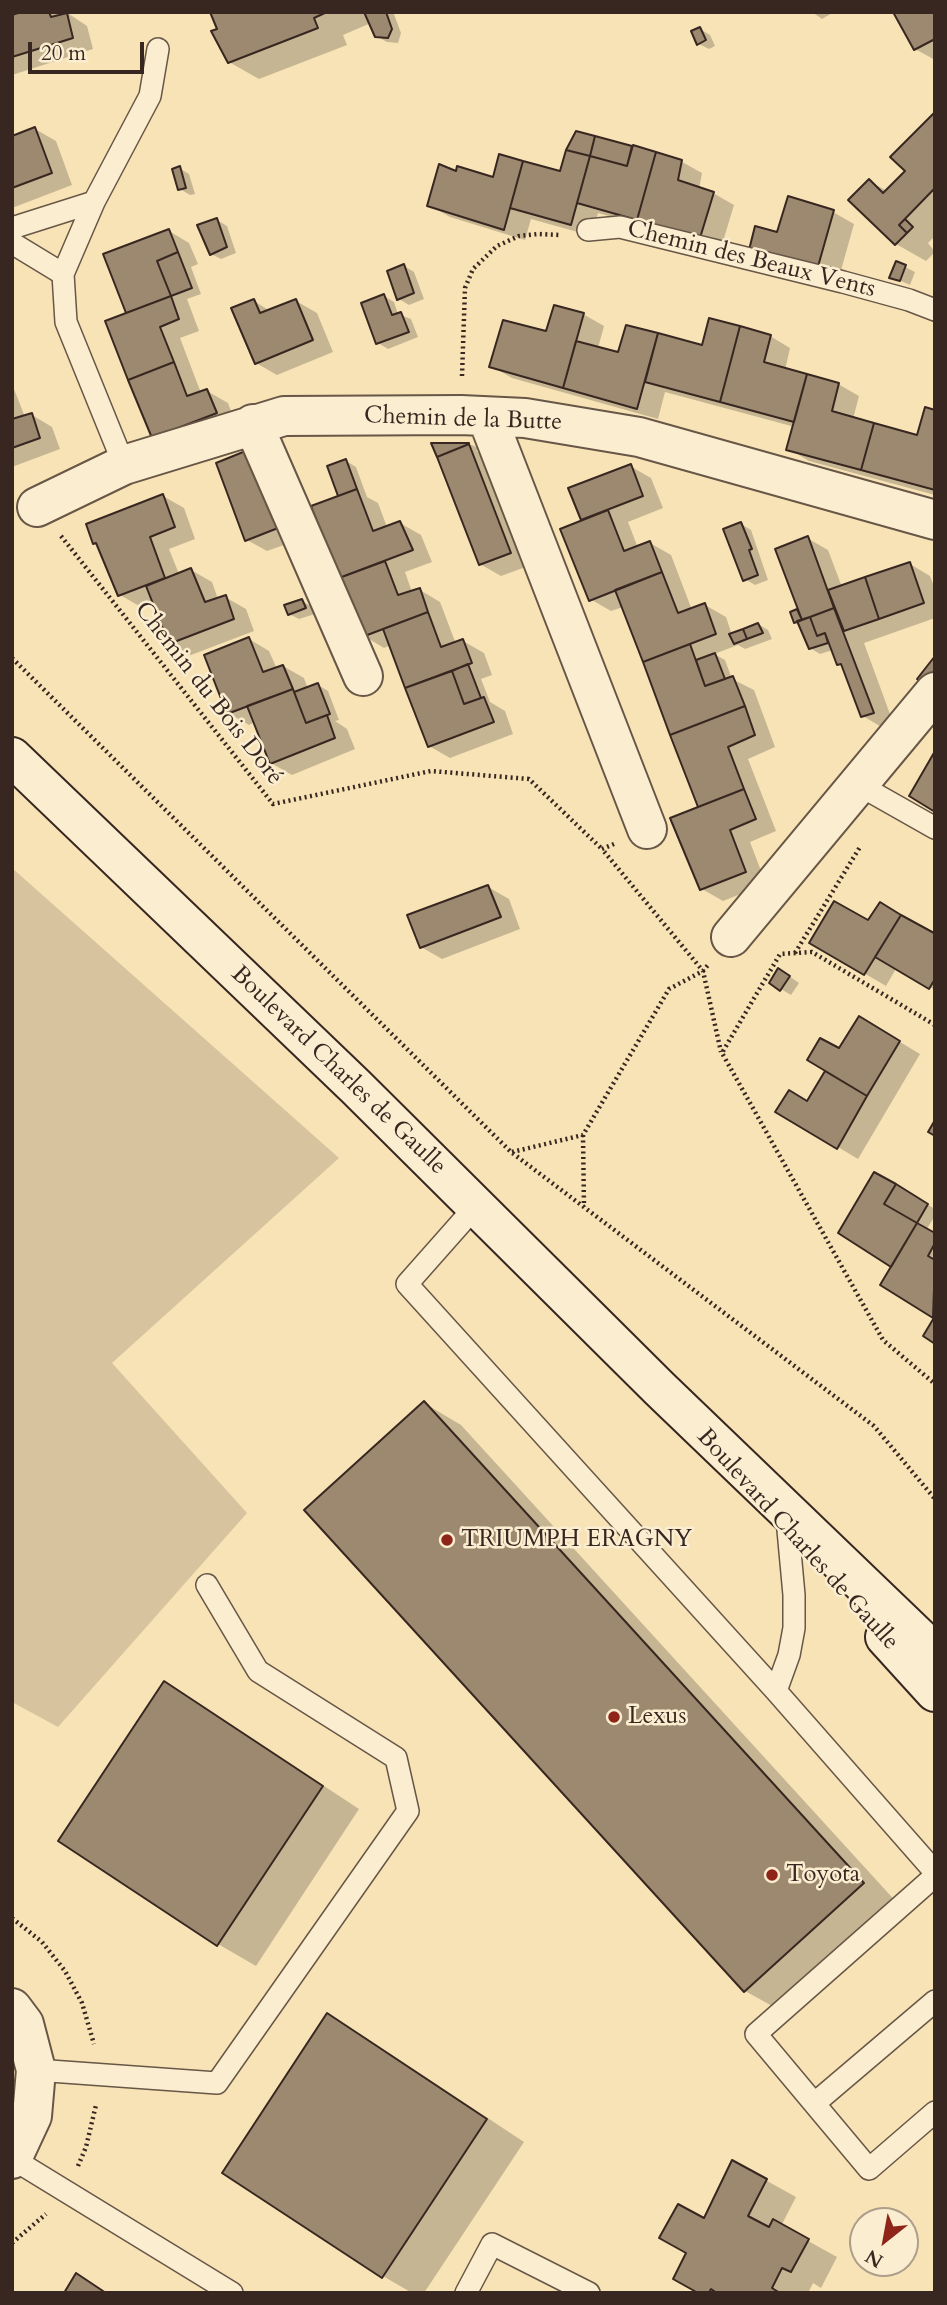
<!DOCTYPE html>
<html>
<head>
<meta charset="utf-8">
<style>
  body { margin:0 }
  #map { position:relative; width:947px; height:2305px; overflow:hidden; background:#f8e3b7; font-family:Cardo,serif }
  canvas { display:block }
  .frame { position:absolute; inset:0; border:14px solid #382721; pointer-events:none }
  .north { position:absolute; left:849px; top:2207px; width:70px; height:70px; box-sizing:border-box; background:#faedd0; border:2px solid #ac9e8a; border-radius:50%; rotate:211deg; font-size:19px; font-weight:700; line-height:28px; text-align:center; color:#382721 }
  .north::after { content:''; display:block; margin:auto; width:24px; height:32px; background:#8f2418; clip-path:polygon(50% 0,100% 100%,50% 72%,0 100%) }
  .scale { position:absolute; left:28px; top:42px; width:116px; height:32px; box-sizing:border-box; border:4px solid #382721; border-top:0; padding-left:9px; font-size:21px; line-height:24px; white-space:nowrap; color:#382721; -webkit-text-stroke:5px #faedd0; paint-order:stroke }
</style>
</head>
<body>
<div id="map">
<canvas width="947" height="2305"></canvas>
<div class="frame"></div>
<div class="north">N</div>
<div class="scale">20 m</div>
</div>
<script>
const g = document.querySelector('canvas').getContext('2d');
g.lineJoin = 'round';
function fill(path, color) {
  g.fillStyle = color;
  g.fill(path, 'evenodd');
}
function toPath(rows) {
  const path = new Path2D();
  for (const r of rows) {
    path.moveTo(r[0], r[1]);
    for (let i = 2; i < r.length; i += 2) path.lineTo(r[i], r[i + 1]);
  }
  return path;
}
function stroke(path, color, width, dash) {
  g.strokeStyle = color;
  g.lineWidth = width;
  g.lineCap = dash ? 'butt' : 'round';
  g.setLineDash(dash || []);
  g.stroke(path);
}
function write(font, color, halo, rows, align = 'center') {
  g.font = font + ' Cardo,serif';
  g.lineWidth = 5;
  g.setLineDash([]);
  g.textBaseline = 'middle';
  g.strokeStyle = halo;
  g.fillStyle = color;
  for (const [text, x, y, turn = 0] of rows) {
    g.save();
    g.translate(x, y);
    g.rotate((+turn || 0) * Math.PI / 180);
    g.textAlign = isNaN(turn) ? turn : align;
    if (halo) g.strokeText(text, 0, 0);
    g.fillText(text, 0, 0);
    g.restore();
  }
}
fill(toPath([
  [12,868,339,1158,112,1363,247,1513,58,1727,12,1702]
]), '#d7c39e');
fill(toPath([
  [23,12,66,12,87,26,93,49,12,75,12,17],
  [212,12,399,12,394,14,401,33,398,43,387,42,376,36,371,23,343,35,347,45,259,79,229,62],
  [812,12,834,12,822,19],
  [935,12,935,60,915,49],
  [700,29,710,35,715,46,709,49,699,44],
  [935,114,935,236,928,243,935,252,926,261,896,244,869,181,887,191,907,171],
  [35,129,56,141,72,185,12,208,12,133,14,137],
  [577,133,682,162,702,173,699,189,713,193,734,205,721,248,598,213,592,236,531,219,525,240,450,217,429,205,457,173,494,179,561,173],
  [179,168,189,174,195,194,190,195,180,189],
  [833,212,854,224,838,281,778,234],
  [217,220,227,226,236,253,221,259,211,254],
  [169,231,189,243,198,264,191,267,201,294,187,299,199,331,180,338,201,393,207,391,228,403,236,425,174,449,129,314,105,255],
  [404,266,414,272,424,299,409,305,399,299],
  [905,267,915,272,910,285,892,277],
  [384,296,394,302,398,314,411,319,418,337,388,349,378,343],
  [254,301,270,311,296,301,317,313,333,352,277,375,256,363],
  [583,314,604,326,598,348,620,355,628,327,703,347,770,336,790,348,785,370,838,384,859,396,853,419,918,437,935,412,935,495,809,461,789,449,795,427,665,392,658,419,512,378,491,366],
  [12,384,25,417,32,415,52,427,60,449,12,467],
  [434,444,472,445,480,449,476,451,490,458,531,565,501,576,480,564],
  [346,461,356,467,367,497,378,503,387,527,400,523,421,535,432,562,405,572,412,592,420,590,440,602,456,644,463,641,484,653,492,675,481,679,490,702,505,711,513,734,450,758,429,746,391,645,384,648,364,636,313,507,340,497,329,467],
  [218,464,298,540,267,551,247,540],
  [630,466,651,478,663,508,628,522,638,548,650,543,671,555,692,610,705,605,726,617,732,635,758,624,768,630,772,639,745,649,738,645,714,654,725,660,732,679,754,690,775,747,748,759,776,831,750,842,766,884,723,901,702,889,700,808,623,607,611,611,590,599,583,521,570,489],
  [163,496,184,508,195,539,169,549,179,574,191,570,212,582,218,599,225,597,246,609,254,631,191,655,170,643,154,602,141,607,120,595,99,546,95,543],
  [741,524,751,530,768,580,755,585,745,579],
  [807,538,828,550,842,587,910,564,930,576,935,589,935,618,864,643,894,725,883,728,863,716,844,667,839,664,833,650,820,654,810,648,801,625,795,622,797,611,801,613],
  [302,601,312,607,315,614,299,619,289,614],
  [249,639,269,651,277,669,283,666,304,678,308,689,318,685,328,691,339,720,335,721,347,729,355,749,292,775,271,763,255,722,249,725,228,713],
  [488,887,509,899,520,929,442,959,421,947],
  [869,922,935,935,935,990,897,967,886,986,811,942],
  [789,976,799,983,791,995,771,983],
  [880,1030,920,1054,858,1159,778,1111,808,1103,840,1050],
  [915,1197,935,1209,935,1216,926,1230,935,1235,935,1317,883,1284,894,1266],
  [424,1403,461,1425,900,1906,783,2012,745,1991,306,1510],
  [164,1683,201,1705,359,1809,256,1966,218,1944,61,1840],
  [328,2015,365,2037,524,2142,424,2293,412,2293,383,2276,225,2172],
  [733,2162,796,2197,781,2226,837,2257,821,2288,813,2283,808,2293,700,2293,705,2220]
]), '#0003');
const building = toPath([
  [21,12,49,12,51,17,67,13,73,38,12,57,12,15,21,12],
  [210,12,327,12,314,18,318,28,228,63,211,31,217,29,210,12],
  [364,12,386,12,392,29,388,38,375,37,364,12],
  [893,12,935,12,935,39,914,50,893,12],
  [700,27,706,40,697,45,691,31,700,27],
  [935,112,935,188,899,225,907,233,895,245,848,200,869,179,883,193,905,171,890,157,935,112],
  [35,127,52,173,12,188,12,136,35,127],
  [576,131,595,136,590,156,566,150,576,131],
  [595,136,632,146,627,166,590,156,595,136],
  [633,145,656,152,637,220,577,203,590,156,627,166,633,145],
  [566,150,590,156,571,225,510,208,523,161,560,171,566,150],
  [656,152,682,160,678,180,714,192,700,238,637,220,656,152],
  [499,154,523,161,504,230,427,206,439,164,456,171,457,166,493,177,499,154],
  [180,166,186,188,178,190,172,169,180,166],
  [788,196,834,210,817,270,749,250,755,226,777,232,788,196],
  [217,218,227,247,210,255,197,225,217,218],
  [905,219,913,227,907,233,899,225,905,219],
  [169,229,178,252,157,261,171,296,126,313,103,254,169,229],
  [178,252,192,288,171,296,157,261,178,252],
  [896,261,906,265,900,281,889,278,896,261],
  [404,264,414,293,397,300,387,271,404,264],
  [384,294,392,315,401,312,409,332,376,344,361,303,384,294],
  [171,296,179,319,160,327,174,362,128,380,105,321,171,296],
  [254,299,260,313,296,299,313,340,255,364,231,308,254,299],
  [554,305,584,313,563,388,489,367,503,320,546,331,554,305],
  [709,318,740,326,720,402,645,382,658,333,702,345,709,318],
  [626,325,658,333,637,409,563,388,576,341,618,352,626,325],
  [740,326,771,335,764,362,807,374,794,422,720,402,740,326],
  [174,362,187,396,207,389,217,413,152,438,128,380,174,362],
  [807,374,839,383,832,411,874,423,861,470,786,450,807,374],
  [925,407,935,410,935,490,861,470,874,423,917,435,925,407],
  [32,413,40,438,12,448,12,419,32,413],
  [431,443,469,443,469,444,437,457,431,443],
  [469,444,511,553,479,565,437,457,469,444],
  [248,450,278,528,245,541,216,463,248,450],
  [346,459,357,489,338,496,327,466,346,459],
  [631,464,643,496,581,520,568,488,631,464],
  [357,489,373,531,400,521,413,550,339,578,311,506,357,489],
  [163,494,175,527,150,537,165,578,118,596,96,543,93,544,86,524,163,494],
  [608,510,624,551,650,541,662,572,589,601,560,529,608,510],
  [741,522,752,549,749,550,758,575,743,581,723,529,741,522],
  [808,536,834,608,802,620,775,549,808,536],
  [385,561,398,595,420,588,428,612,362,637,339,578,385,561],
  [910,562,924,603,879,619,865,577,910,562],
  [191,568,205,602,226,595,234,619,169,644,146,586,191,568],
  [662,572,678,613,705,603,716,634,643,662,615,590,662,572],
  [865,577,879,619,844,631,828,590,865,577],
  [302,599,306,608,288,615,284,605,302,599],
  [834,608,874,713,861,717,841,664,837,665,825,633,817,636,810,617,834,608],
  [797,609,802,620,794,623,790,612,797,609],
  [428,612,441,647,463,639,472,663,405,688,383,629,428,612],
  [810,617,817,636,825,633,828,643,809,649,797,621,810,617],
  [758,623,763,633,747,639,743,629,758,623],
  [743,629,747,639,734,644,729,634,743,629],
  [249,637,263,672,283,665,293,689,227,714,204,655,249,637],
  [690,644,705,686,733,676,745,706,670,735,643,662,690,644],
  [715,653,725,679,705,686,696,660,715,653],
  [935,656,935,673,925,685,917,679,935,656],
  [468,664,481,698,464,704,452,671,468,664],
  [452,671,464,704,484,697,494,722,428,747,405,688,452,671],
  [318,683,330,714,306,723,294,692,318,683],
  [293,689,306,723,327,715,335,738,270,764,247,706,293,689],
  [745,706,755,735,728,747,744,789,698,807,670,735,745,706],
  [935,751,935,812,909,796,935,751],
  [744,789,756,819,730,830,746,872,700,890,670,818,744,789],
  [488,885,501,917,420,948,407,915,488,885],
  [834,901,868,920,880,902,901,915,864,975,809,943,834,901],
  [901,915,934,933,935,932,935,979,929,989,875,957,901,915],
  [778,968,790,976,780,991,769,983,778,968],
  [859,1016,900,1041,867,1096,807,1060,820,1038,839,1048,859,1016],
  [825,1071,867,1096,837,1149,775,1112,789,1090,807,1101,825,1071],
  [935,1120,935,1136,928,1132,935,1120],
  [874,1172,896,1184,884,1204,917,1223,891,1267,838,1233,874,1172],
  [896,1184,928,1204,917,1223,884,1204,896,1184],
  [917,1223,935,1233,935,1243,928,1256,935,1260,933,1318,880,1285,917,1223],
  [935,1316,935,1344,923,1336,935,1316],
  [424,1401,864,1883,744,1992,304,1510,424,1401],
  [164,1681,323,1786,217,1946,58,1841,164,1681],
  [327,2013,487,2119,382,2278,222,2173,327,2013],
  [732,2160,767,2179,748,2216,769,2227,773,2219,809,2239,791,2272,782,2268,772,2288,780,2293,717,2293,711,2289,709,2293,698,2293,673,2279,686,2253,659,2238,678,2204,704,2218,732,2160],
  [76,2273,106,2293,64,2293,76,2273]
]);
fill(building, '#9c896f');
stroke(building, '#382721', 2);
const lane = toPath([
  [12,228,94,202],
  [588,230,620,227,843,282,909,300,935,310],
  [12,243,63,274],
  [124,465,66,322,63,274,94,202,150,96,158,49],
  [859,785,935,828],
  [476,1206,407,1284,776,1691,935,1872],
  [776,1691,789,1655,794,1628,794,1595,788,1530],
  [935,1876,756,2034,869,2169,935,2112],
  [36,2070,217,2083,408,1811,396,1758,258,1671,207,1585],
  [815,2103,935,2001],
  [13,2159,232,2293],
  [466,2293,492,2244,589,2293]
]);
const street = toPath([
  [487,417,647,829],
  [253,424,363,676],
  [37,507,124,465,284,416,461,415,525,418,639,437,935,520],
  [731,937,935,692],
  [12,2008,24,2024,36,2070,32,2116,12,2159]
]);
const secondary = toPath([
  [12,757,356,1087,660,1389,935,1653],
  [885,1637,935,1692]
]);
stroke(lane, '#685646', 24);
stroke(street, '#685646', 42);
stroke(secondary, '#382721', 42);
stroke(toPath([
  [462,376,465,288,473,269,497,246,519,236,538,234,561,235],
  [61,536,273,804,431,771,529,779,602,849],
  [12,658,511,1152,874,1426,935,1499],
  [614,844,602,849,703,971,721,1052],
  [795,953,860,847],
  [935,1025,812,952,780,954,722,1053,883,1340,935,1384],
  [583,1135,584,1207],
  [512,1152,583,1135,669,989,703,971,708,965],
  [12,1918,42,1942,65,1971,82,2003,94,2044],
  [78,2166,86,2147,96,2105],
  [12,2243,46,2214]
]), '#382721', 4.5, [2, 3.5]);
stroke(lane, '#faedd0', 21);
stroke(street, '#faedd0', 38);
stroke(secondary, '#faedd0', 38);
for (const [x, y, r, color] of [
  [447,1540,7,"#8f2418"],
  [614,1717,7,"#8f2418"],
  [772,1875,7,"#8f2418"]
]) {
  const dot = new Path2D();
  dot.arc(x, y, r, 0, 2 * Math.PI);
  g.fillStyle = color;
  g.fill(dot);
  stroke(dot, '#faedd0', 2.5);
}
write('24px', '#382721', '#faedd0', [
  ["Chemin des Beaux Vents",751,260,14],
  ["Chemin de la Butte",463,420,2],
  ["Chemin du Bois Doré",208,694,52],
  ["Boulevard Charles de Gaulle",338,1071,44],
  ["Boulevard Charles de Gaulle",797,1540,48]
]);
write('24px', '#382721', '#faedd0', [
  ["TRIUMPH ERAGNY",461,1540],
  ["Lexus",628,1717],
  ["Toyota",786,1875]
], 'left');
</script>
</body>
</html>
